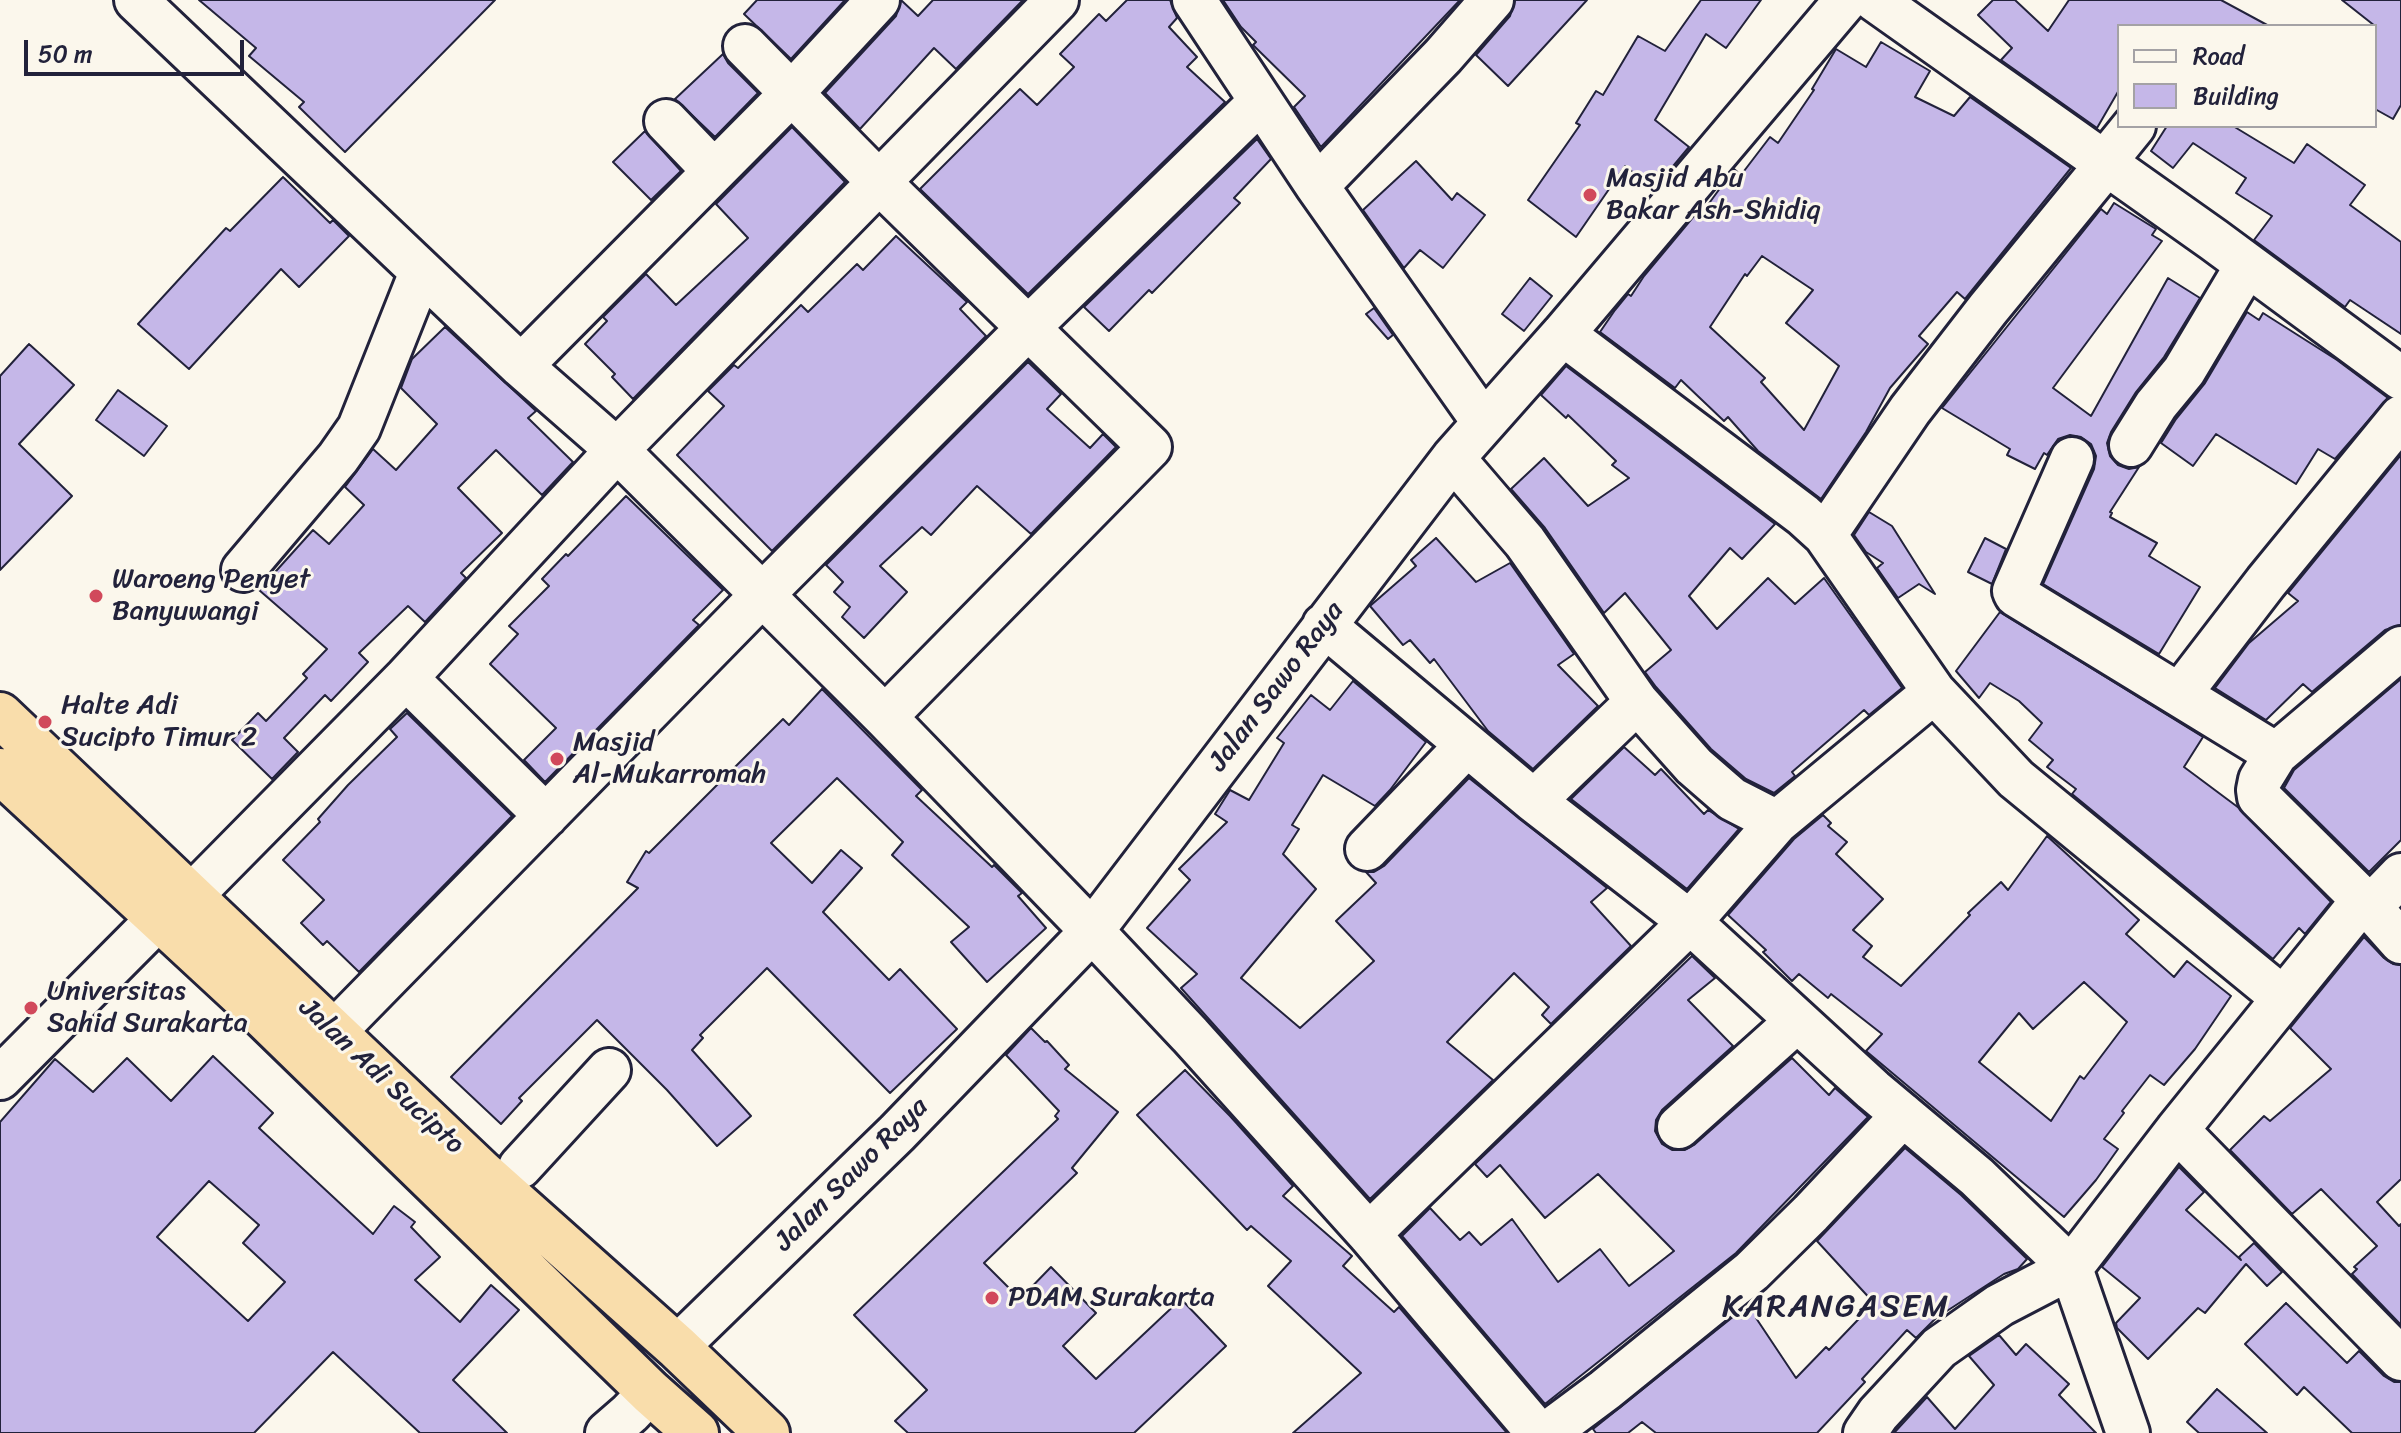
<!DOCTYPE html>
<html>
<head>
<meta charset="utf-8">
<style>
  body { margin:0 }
  #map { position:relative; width:2401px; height:1433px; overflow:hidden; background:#fbf7ec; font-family:Sriracha,sans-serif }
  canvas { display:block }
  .legend { position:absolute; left:2117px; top:24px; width:260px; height:104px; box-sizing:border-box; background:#fbf7ec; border:2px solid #a4a2a5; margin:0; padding:10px 14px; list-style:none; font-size:24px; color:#22223b }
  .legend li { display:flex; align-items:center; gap:16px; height:40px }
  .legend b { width:40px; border:2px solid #a4a2a5 }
  .scale { position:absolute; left:24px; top:40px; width:220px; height:36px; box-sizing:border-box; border:4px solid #22223b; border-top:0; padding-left:10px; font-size:24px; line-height:28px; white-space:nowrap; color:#22223b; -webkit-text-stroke:6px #fbf7ec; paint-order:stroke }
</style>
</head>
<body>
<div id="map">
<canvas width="2401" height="1433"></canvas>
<ul class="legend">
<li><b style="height:10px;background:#fbf7ec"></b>Road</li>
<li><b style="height:22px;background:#c5b7e8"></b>Building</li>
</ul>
<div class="scale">50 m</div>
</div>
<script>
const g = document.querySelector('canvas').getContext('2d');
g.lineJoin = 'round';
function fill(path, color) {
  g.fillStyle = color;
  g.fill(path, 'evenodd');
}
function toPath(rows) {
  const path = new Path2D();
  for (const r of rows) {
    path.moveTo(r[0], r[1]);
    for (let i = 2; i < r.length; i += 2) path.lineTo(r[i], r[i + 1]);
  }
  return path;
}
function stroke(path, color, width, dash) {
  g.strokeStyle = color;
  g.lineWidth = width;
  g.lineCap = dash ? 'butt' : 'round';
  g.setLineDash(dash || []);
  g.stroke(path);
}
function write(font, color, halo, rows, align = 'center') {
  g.font = font + ' Sriracha,sans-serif';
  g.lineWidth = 6;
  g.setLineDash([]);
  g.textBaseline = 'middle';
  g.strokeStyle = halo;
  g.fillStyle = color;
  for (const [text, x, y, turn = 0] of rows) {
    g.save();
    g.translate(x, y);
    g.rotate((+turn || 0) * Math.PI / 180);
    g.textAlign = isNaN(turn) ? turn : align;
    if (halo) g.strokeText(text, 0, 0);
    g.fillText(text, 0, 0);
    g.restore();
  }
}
const building = toPath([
  [199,0,495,0,345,152,299,107,304,102,249,56,256,48,199,0],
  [757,0,845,0,791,59,744,14,757,0],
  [901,0,918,16,933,0,1023,0,956,69,934,48,860,129,825,93,896,16,901,0],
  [1127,0,1170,0,1177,18,1169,27,1197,57,1187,67,1225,102,1028,294,920,189,1020,89,1037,105,1074,67,1060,54,1099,14,1106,21,1127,0],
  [1223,0,1460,0,1321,147,1294,107,1305,96,1253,45,1256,42,1241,27,1223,0],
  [1515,0,1587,0,1508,86,1476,55,1510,16,1515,0],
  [1701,0,1761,0,1726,48,1706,34,1655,120,1689,147,1654,189,1625,166,1576,237,1528,200,1580,125,1576,123,1596,91,1603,95,1638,36,1665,51,1701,0],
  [1993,0,2015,0,2048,31,2069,0,2221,0,2269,26,2119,26,2119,90,2097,128,2001,60,2012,48,1978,15,1993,0],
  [2342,0,2401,0,2401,105,2393,119,2375,109,2375,26,2342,0],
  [1881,42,1930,71,1915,97,1954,116,1970,97,2071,168,1965,299,1957,292,1919,336,1928,344,1890,388,1866,432,1821,499,1758,451,1728,417,1724,421,1681,380,1675,388,1600,332,1615,310,1628,294,1631,296,1644,276,1699,210,1702,213,1734,169,1741,175,1770,137,1778,143,1814,90,1812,89,1836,49,1866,67,1881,42],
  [1762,256,1813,290,1786,323,1839,366,1804,430,1761,382,1765,378,1710,327,1745,274,1747,276,1762,256],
  [723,54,728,63,758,93,715,137,675,99,723,54],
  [2167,126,2233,126,2294,163,2307,144,2365,185,2350,205,2401,242,2401,334,2350,300,2345,307,2254,240,2272,216,2236,193,2246,178,2193,143,2173,168,2151,151,2167,126],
  [792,127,845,182,633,399,612,377,615,374,585,344,607,321,603,317,646,274,676,305,748,238,716,204,792,127],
  [645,131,681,171,651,200,613,162,645,131],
  [1257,139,1271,159,1234,198,1240,203,1152,293,1149,290,1109,331,1084,307,1257,139],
  [1416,161,1452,200,1457,193,1485,215,1443,268,1420,250,1404,268,1363,210,1416,161],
  [283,177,330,223,333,220,349,236,299,287,281,269,189,369,138,324,226,228,230,231,283,177],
  [2114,203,2156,229,2152,235,2162,241,2053,388,2091,416,2168,278,2200,298,2164,357,2136,392,2111,432,2107,443,2110,456,2118,465,2129,469,2139,467,2110,512,2112,513,2110,517,2157,543,2149,556,2200,587,2159,654,2043,584,2094,469,2096,456,2091,444,2081,437,2070,435,2058,439,2047,455,2044,453,2035,469,2007,455,2010,449,1942,408,2101,209,2107,214,2114,203],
  [896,236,967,302,960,309,986,336,772,551,677,455,724,406,708,391,734,365,738,368,801,305,808,312,857,264,863,270,896,236],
  [1530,278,1552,296,1524,331,1502,314,1530,278],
  [1374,308,1393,335,1388,339,1366,314,1374,308],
  [2247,312,2259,320,2263,313,2337,360,2388,398,2335,459,2318,449,2296,484,2216,434,2193,466,2161,443,2176,419,2205,383,2247,312],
  [445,327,536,411,528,418,573,462,542,495,496,450,458,488,502,533,461,573,466,578,425,622,408,606,359,653,368,662,331,701,325,695,284,738,298,752,272,779,232,740,258,713,266,721,307,678,303,674,327,649,259,590,313,530,329,544,364,505,345,487,373,449,396,470,437,424,401,388,412,359,445,327],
  [29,344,74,385,19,444,72,496,0,570,0,376,29,344],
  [1028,362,1061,394,1047,409,1090,448,1103,434,1116,447,1031,534,977,486,931,535,922,527,880,566,907,592,864,638,842,617,850,607,834,592,843,582,826,565,1028,362],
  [1566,366,1775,524,1742,559,1730,548,1689,596,1717,629,1768,578,1795,604,1824,578,1902,688,1869,715,1864,710,1792,772,1795,776,1774,793,1746,779,1711,749,1656,687,1645,672,1671,650,1625,593,1604,613,1545,528,1511,489,1544,458,1588,506,1629,478,1612,465,1616,461,1568,415,1566,418,1541,395,1566,366],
  [118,390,167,426,144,456,96,420,118,390],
  [2401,455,2401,625,2385,630,2312,692,2303,684,2266,720,2215,688,2249,643,2298,601,2288,593,2401,455],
  [626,496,723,590,693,620,699,625,545,782,524,760,556,728,490,664,518,634,509,626,549,586,542,579,566,554,568,556,626,496],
  [1869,512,1892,526,1935,594,1919,584,1898,598,1877,568,1883,563,1866,552,1854,535,1869,512],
  [1436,538,1476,582,1510,563,1574,654,1558,665,1598,706,1533,769,1488,731,1434,659,1430,663,1410,640,1403,645,1370,606,1416,566,1411,560,1436,538],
  [1985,538,2006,549,1992,584,1968,572,1985,538],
  [2000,612,2203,737,2184,767,2239,808,2331,902,2305,934,2299,928,2273,959,2072,794,2076,789,2047,767,2053,760,2029,740,2042,723,2019,701,1990,683,1979,698,1956,671,2000,612],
  [2401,679,2401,840,2369,872,2284,788,2294,770,2401,679],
  [1353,681,1426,742,1390,790,1375,806,1323,775,1292,825,1299,829,1283,854,1316,889,1241,978,1300,1028,1374,961,1336,921,1376,883,1366,872,1374,872,1384,866,1469,778,1607,888,1591,902,1631,946,1551,1024,1542,1015,1549,1007,1514,973,1447,1042,1493,1080,1370,1199,1181,988,1197,974,1147,928,1190,880,1179,869,1227,822,1215,814,1230,790,1249,800,1284,743,1277,738,1311,695,1330,710,1353,681],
  [822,689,922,790,916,796,992,867,994,865,1022,893,1018,896,1046,928,987,982,951,942,969,927,892,855,903,842,837,778,771,843,812,883,841,850,862,868,823,912,889,980,900,969,957,1029,890,1093,767,968,700,1035,703,1038,692,1050,751,1116,717,1146,667,1090,597,1020,519,1098,522,1101,501,1124,451,1077,638,888,627,882,646,851,649,853,783,719,789,725,822,689],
  [407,713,512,816,359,972,327,941,323,945,301,923,324,900,283,860,320,822,318,819,348,785,397,737,390,729,407,713],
  [1624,747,1655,775,1661,769,1704,814,1708,810,1739,829,1687,889,1571,799,1624,747],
  [1823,815,1831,823,1828,826,1847,842,1836,854,1883,899,1853,930,1872,946,1863,957,1901,986,1970,915,1968,913,2001,882,2008,890,2047,836,2139,920,2126,934,2174,977,2187,961,2231,996,2195,1049,2164,1085,2150,1075,2122,1111,2124,1113,2104,1139,2118,1149,2096,1180,2064,1217,1866,1051,1882,1034,1831,994,1828,998,1799,974,1792,981,1763,952,1766,950,1728,915,1794,839,1823,815],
  [2084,982,2127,1022,2084,1079,2080,1076,2051,1121,1979,1062,2019,1013,2033,1029,2084,982],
  [2364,937,2384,958,2393,964,2401,965,2401,1179,2377,1202,2399,1226,2401,1224,2401,1325,2352,1274,2357,1269,2354,1267,2377,1246,2321,1189,2292,1214,2230,1150,2264,1116,2270,1121,2331,1069,2290,1028,2364,937],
  [1692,956,1715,978,1688,1000,1733,1046,1662,1110,1656,1120,1655,1131,1662,1144,1672,1150,1685,1150,1694,1145,1792,1058,1829,1095,1835,1088,1868,1117,1736,1253,1545,1404,1402,1236,1430,1208,1460,1240,1469,1232,1481,1245,1512,1219,1558,1282,1600,1249,1629,1286,1674,1251,1598,1174,1545,1218,1500,1165,1487,1177,1475,1164,1692,956],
  [1031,1028,1045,1042,1047,1041,1069,1065,1065,1069,1118,1112,1072,1168,1077,1173,984,1263,1020,1299,1051,1267,1096,1313,1063,1346,1096,1379,1181,1299,1226,1346,1134,1433,908,1433,895,1421,927,1390,854,1315,1058,1119,1055,1116,1059,1111,1006,1055,1031,1028],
  [213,1056,273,1113,259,1128,373,1234,394,1206,415,1222,411,1227,440,1257,415,1280,460,1322,491,1285,519,1310,453,1380,507,1433,420,1433,333,1352,254,1433,0,1433,0,1122,55,1059,93,1092,127,1058,171,1101,213,1056],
  [209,1181,259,1225,243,1243,285,1282,248,1321,157,1237,209,1181],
  [1185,1070,1230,1116,1293,1186,1283,1196,1352,1256,1343,1266,1394,1312,1399,1307,1507,1433,1293,1433,1361,1373,1268,1286,1291,1261,1251,1226,1247,1230,1137,1115,1185,1070],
  [1905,1148,1961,1195,2027,1259,2018,1269,2004,1274,1936,1318,1916,1338,1907,1330,1862,1379,1865,1382,1817,1433,1656,1433,1642,1422,1628,1433,1596,1433,1593,1429,1754,1300,1764,1313,1756,1318,1796,1378,1826,1347,1829,1350,1874,1303,1817,1241,1905,1148],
  [2179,1167,2204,1192,2186,1210,2241,1260,2239,1257,2254,1243,2282,1272,2267,1286,2246,1264,2205,1313,2198,1308,2148,1359,2117,1328,2116,1323,2140,1298,2102,1267,2179,1167],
  [2286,1303,2347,1363,2359,1351,2384,1376,2394,1382,2401,1382,2401,1433,2352,1433,2304,1387,2297,1395,2245,1344,2286,1303],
  [1999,1335,2016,1355,2026,1344,2069,1384,2059,1395,2096,1433,1894,1433,1927,1397,1955,1429,1994,1385,1969,1356,1999,1335],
  [2217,1389,2267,1433,2199,1433,2187,1422,2217,1389]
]);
fill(building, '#c5b7e8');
stroke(building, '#22223b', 2);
const minor = toPath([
  [136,0,521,366,617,450,885,717,1092,931,1190,1035,1369,1234,1538,1433],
  [1194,0,1317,186,1484,423],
  [1875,0,2214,240,2401,378],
  [745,46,878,181,1150,447,885,717],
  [666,121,714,171],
  [2104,163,2134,126],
  [1317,186,1443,56,1492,0],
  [1563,334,1803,515,1825,535,1934,692,2016,779,2283,998],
  [521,366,791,94,878,0],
  [2131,445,2156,405,2184,371,2247,265],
  [1453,458,1525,542,1637,702,1694,766,1732,799,1777,822],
  [2072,459,2014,591,2016,595,2276,754],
  [1825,535,1910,410,1988,309,2106,165],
  [243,570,338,458,359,428,421,272],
  [1324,625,1534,801,1690,922,1873,1090,1977,1177,2071,1268,2128,1433],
  [2401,648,2276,754,2260,780,2258,790,2259,797,2370,907,2401,942],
  [406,678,546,816],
  [2180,694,2266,582,2401,417],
  [1534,801,1637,702],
  [1367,849,1467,745],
  [190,897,406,678,617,450,1057,0],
  [2370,907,2401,875],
  [333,1033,762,595,1029,327,1260,102],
  [0,1078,159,918],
  [1679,1127,1797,1021],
  [2177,1130,2401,1359],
  [520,1167,609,1070],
  [1369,1234,1690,922,1777,822,1934,692],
  [677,1347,897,1133,1092,931,1453,458,1563,334,1846,0],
  [607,1433,630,1413,650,1392],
  [1547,1433,1605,1390,1752,1271,1811,1213,1903,1115],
  [1865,1433,1878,1414,1939,1348,2000,1305,2071,1268,2177,1130,2363,900]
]);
const highway = toPath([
  [0,715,482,1173,677,1347,767,1433],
  [0,771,243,996,650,1392,696,1433]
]);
stroke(minor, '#22223b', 48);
stroke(highway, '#22223b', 50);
stroke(minor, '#fbf7ec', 42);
stroke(highway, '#f9ddab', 44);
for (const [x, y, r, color] of [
  [1590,195,8,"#d1495b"],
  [96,596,8,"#d1495b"],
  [45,722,8,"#d1495b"],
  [557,759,8,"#d1495b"],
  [31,1008,8,"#d1495b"],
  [992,1298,8,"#d1495b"]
]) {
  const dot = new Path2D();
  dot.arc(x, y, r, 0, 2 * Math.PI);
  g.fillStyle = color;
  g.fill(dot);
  stroke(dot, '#fbf7ec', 3);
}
write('28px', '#22223b', '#fbf7ec', [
  ["Masjid Abu",1606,179],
  ["Bakar Ash-Shidiq",1606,211],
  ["Waroeng Penyet",112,580],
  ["Banyuwangi",112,612],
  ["Halte Adi",61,706],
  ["Sucipto Timur 2",61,738],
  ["Masjid",573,743],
  ["Al-Mukarromah",573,775],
  ["Universitas",47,992],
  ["Sahid Surakarta",47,1024],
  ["PDAM Surakarta",1008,1298]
], 'left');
write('28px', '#22223b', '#fbf7ec', [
  ["Jalan Sawo Raya",1277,687,-53],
  ["Jalan Adi Sucipto",381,1077,43],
  ["Jalan Sawo Raya",852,1175,-45]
]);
g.letterSpacing = '2px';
write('32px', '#22223b', '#fbf7ec', [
  ["KARANGASEM",1836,1308]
]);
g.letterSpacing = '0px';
</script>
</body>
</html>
